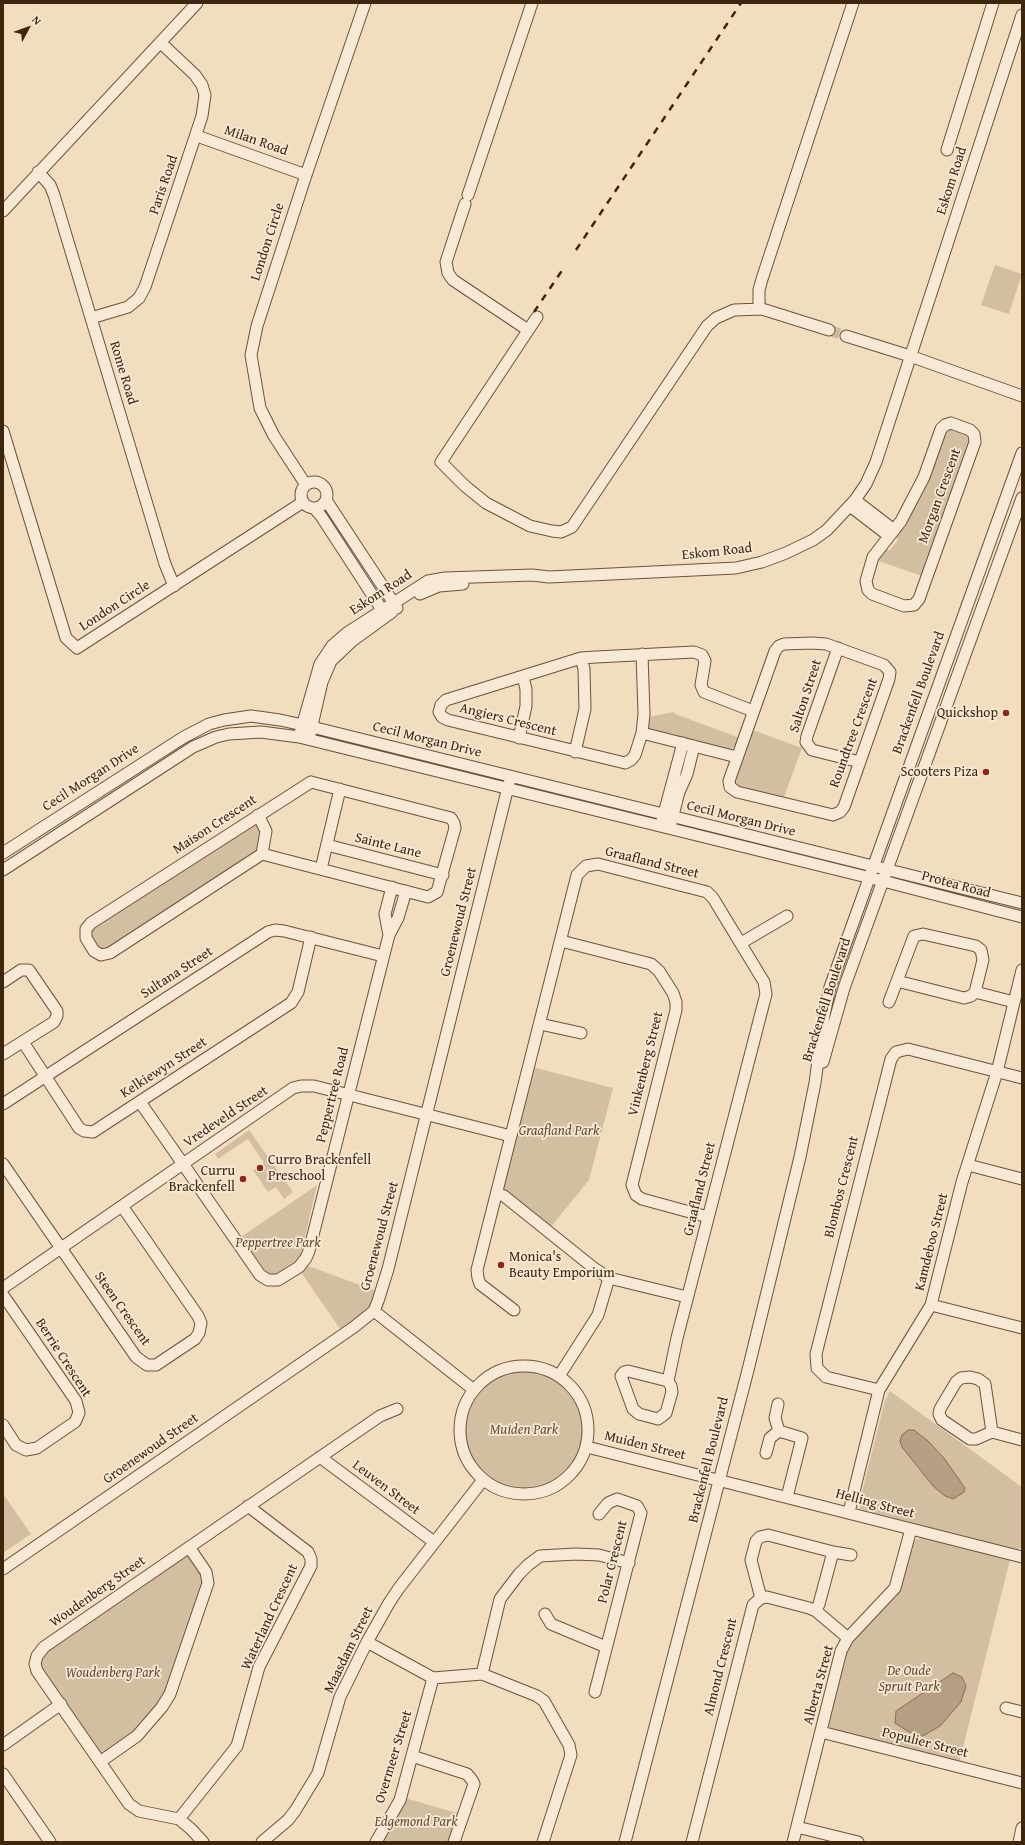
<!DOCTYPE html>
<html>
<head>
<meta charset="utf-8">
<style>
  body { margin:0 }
  #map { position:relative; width:1025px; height:1845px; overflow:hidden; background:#f3ddbf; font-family:"Gentium Book Plus",serif }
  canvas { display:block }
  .frame { position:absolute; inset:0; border:4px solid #3d250e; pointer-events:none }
  .north { position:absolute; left:8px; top:8px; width:40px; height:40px; -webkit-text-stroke:3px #f7e9d5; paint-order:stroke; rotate:49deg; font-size:11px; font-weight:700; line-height:16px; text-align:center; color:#3d250e }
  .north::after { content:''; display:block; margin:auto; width:14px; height:18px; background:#3d250e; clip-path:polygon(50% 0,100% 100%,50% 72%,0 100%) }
</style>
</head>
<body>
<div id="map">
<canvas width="1025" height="1845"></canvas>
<div class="frame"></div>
<div class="north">N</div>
</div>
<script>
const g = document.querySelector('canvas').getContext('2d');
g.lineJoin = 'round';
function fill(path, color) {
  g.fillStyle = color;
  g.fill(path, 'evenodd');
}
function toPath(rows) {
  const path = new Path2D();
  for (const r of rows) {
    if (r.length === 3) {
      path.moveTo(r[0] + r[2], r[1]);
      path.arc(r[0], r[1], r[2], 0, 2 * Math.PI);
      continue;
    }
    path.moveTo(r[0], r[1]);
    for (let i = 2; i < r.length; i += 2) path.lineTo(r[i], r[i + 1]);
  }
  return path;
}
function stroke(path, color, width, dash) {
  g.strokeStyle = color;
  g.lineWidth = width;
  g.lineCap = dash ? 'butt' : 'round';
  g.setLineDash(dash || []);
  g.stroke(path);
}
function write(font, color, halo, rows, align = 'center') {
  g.font = font + ' "Gentium Book Plus",serif';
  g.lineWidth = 3.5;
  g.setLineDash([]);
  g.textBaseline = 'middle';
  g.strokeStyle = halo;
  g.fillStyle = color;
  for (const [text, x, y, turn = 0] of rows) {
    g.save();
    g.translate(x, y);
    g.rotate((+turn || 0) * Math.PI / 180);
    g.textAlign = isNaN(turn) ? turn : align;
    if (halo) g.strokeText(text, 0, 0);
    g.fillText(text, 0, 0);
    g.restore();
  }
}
fill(toPath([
  [995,265,1022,274,1009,314,981,305],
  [950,429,969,434,970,440,922,576,876,560,884,547,889,551,898,540,895,537,930,475,945,433],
  [674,712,675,714,740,738,736,746,730,750,651,730,648,728,648,717],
  [750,729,802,748,783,800,736,788,733,785],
  [255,824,262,832,259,850,107,950,101,951,90,938,91,929],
  [532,1067,613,1088,589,1180,550,1228,503,1188],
  [249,1130,293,1192,284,1199,276,1187,268,1192,253,1170,264,1163,248,1139,218,1159,215,1154],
  [317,1185,300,1258,277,1274,272,1275,267,1273,241,1237],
  [306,1265,376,1291,370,1305,364,1313,341,1330,300,1271],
  [524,1430,59],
  [890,1391,1022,1487,1022,1547,1017,1550,860,1509,860,1500,885,1400],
  [3,1494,31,1534,3,1553],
  [922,1537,1010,1560,959,1763,831,1729,828,1724,846,1651,849,1644,894,1597,913,1541],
  [185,1556,189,1557,204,1577,165,1696,135,1733,105,1754,101,1753,41,1669,39,1661,43,1653],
  [405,1798,460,1814,451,1842,381,1842]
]), '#d4bea1');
const water = toPath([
  [908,1430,914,1430,927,1440,944,1458,965,1488,964,1492,953,1499,945,1496,933,1486,902,1447,900,1441,902,1435,908,1430],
  [953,1673,962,1677,966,1686,961,1702,940,1726,923,1736,909,1732,895,1723,896,1711,953,1673]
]);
fill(water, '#b59e83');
stroke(water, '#856e54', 1);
stroke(toPath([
  [829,330,846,336]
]), '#cfb89c', 11, [11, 5.5]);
const minor = toPath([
  [197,136,306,175],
  [947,150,993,3],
  [38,172,50,185,54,195,165,564,174,586],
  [468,195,532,3],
  [465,204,446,262,448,273,453,280,528,330],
  [3,211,197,3],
  [759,309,759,290,762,279,853,3],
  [537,317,441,462,465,486,486,503,530,526,552,531,561,532,572,527,707,326,716,318,734,310,762,309,829,330],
  [91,318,128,307,139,298,145,287,202,116,205,95,202,85,195,75,161,43],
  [846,336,910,356,1022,396],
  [951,423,970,430,974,434,975,442,919,599,914,605,904,606,872,594,868,590,866,581,873,557,901,521,924,477,941,429,945,425,951,423],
  [3,431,66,638,77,648,303,502],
  [314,495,13],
  [306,485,274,436,260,408,251,355,257,326,306,175,365,3],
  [326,500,397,608],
  [855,500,894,530],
  [850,506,889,536],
  [314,508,321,516,386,616],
  [420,594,439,586,463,584],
  [812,643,826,644,884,665,890,672,889,679,844,807,840,812,833,815,737,792,730,787,729,781,775,651,779,646,784,644,812,643],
  [838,648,807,736,806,742,812,750,860,762],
  [642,654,644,714,642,733,635,755,631,760,625,763,448,720,442,717,439,712,441,705,446,700,581,658,596,657,694,652,702,655,705,661,701,685,704,692,753,711],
  [642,733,737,757],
  [310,734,322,682,331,661,352,641,392,612],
  [299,737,320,664,332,646,347,633,428,581,445,578,532,575,549,577,736,568,762,562,786,553,813,540,827,530,855,500,866,484,876,462,1022,15],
  [519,738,526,706,526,689,523,677],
  [575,752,585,709,584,669,581,658],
  [311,782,451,818,454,823,455,828,437,892,428,897,262,854,110,953,101,955,94,951,86,938,86,929,91,923,311,782],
  [258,815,266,831,262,854],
  [662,821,683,743],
  [671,823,679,792,687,774,694,746],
  [327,845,443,875],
  [3,853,184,737,209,724,224,720,251,716,280,720,312,727,1022,903],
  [321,869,340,789],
  [3,870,193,747,216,737,229,734,261,732,299,737,883,881,1022,917],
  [389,935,385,914,392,887],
  [561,941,651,964,659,971,673,993,676,1002,676,1010,632,1185,636,1195,642,1199,708,1217],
  [741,943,787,916],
  [3,982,21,970,29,970,57,1011,57,1016,54,1022,3,1054],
  [975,992,983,960,981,950,976,946,923,934,914,936,897,981,964,998,971,996,975,992,1014,1002],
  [889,1002,897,981],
  [540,1024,581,1033],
  [23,1042,79,1128,84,1131,93,1132,291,1003,298,992,311,937],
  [823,1062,844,988,1022,498],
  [140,1102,260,1275,268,1280,278,1280,299,1267,306,1258,309,1251,389,935,398,918,406,891],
  [3,1104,268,932,275,930,284,931,383,956],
  [3,1164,136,1357,147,1365,156,1365,195,1339,199,1333,201,1323,198,1316,122,1206],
  [968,1165,1022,1179],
  [497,1193,504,1196,595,1269,609,1278,687,1297],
  [3,1288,293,1088,301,1086,314,1086,511,1136],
  [3,1295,76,1401,79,1413,75,1422,37,1448,26,1450,16,1445,3,1425],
  [931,1305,1022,1328],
  [514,1310,480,1284,478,1278,477,1270,577,875,586,866,598,864,707,892,713,898,764,982,766,994,677,1338,668,1381,628,1371,624,1372,621,1376,633,1409,639,1414,658,1419,666,1413,672,1392,671,1386,668,1381],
  [374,1311,474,1390],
  [524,1430,64],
  [559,1376,598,1315,609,1278],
  [879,1390,826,1377,817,1368,816,1354,891,1059,896,1052,908,1049,1022,1078],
  [778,1404,775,1418,779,1431],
  [992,1432,985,1384,978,1379,970,1377,961,1378,956,1382,940,1409,939,1414,942,1420,970,1439,976,1439,992,1432,1022,1440],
  [587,1447,1022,1557],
  [766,1453,770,1438,779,1431,802,1438,787,1497],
  [320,1457,434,1542],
  [849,1512,879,1390,931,1305,962,1182,997,1072,1022,970],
  [833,1552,851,1555],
  [3,1569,354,1327,374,1311,378,1301,388,1269,509,783],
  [761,1598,751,1560,756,1541,760,1537,768,1535,833,1552,819,1604,816,1611],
  [545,1614,551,1624,606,1647],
  [367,1642,433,1678,482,1674,537,1696,544,1701,569,1745,571,1755,543,1842],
  [482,1674,500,1599,519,1574,528,1565,540,1556,576,1554,599,1555,629,1563],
  [595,1692,641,1513,637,1506,617,1499,608,1503,599,1514],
  [1006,1708,1022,1712],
  [821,1732,1022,1783],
  [3,1745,61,1704],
  [412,1756,467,1774,472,1780,474,1784,454,1842],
  [100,1762,137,1736,162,1707,170,1694,208,1583,206,1572,189,1547],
  [3,1774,50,1842],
  [179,1819,237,1746,259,1667,311,1566,311,1559,308,1552,248,1506],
  [797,1827,858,1842],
  [203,1842,191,1829,179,1819,139,1811,129,1804,37,1671,35,1664,37,1656,44,1647,380,1416,397,1409],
  [262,1842,288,1820,295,1811,318,1773,340,1697,367,1642,389,1603,399,1588,483,1480],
  [376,1842,400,1800,433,1678],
  [625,1842,748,1370,800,1157,815,1083,824,1015,830,987,1022,453],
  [692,1842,753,1605,761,1598,767,1597,809,1608,816,1611,848,1638],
  [793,1842,841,1651,848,1638,895,1588,911,1529],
  [1019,1842,1022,1828]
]);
stroke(minor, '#6a533a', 13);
stroke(minor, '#f7e9d5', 11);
stroke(toPath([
  [576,250,741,3],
  [534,312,563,269]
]), '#3d250e', 2.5, [7, 7]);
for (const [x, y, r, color] of [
  [1006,713,4,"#8f2418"],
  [986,772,4,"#8f2418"],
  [260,1168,4,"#8f2418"],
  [243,1179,4,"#8f2418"],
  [501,1265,4,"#8f2418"]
]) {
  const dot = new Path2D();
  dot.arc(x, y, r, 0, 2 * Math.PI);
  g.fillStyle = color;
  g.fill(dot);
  stroke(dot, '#f7e9d5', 1.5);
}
write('14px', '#3d250e', '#f7e9d5', [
  ["Milan Road",256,141,19],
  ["Eskom Road",952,181,-72],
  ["Paris Road",164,185,-71],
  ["London Circle",268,242,-72],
  ["Rome Road",123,373,73],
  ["Morgan Crescent",940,496,-70],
  ["Eskom Road",717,552,-6],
  ["Eskom Road",381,593,-33],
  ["London Circle",115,606,-33],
  ["Brackenfell Boulevard",919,693,-70],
  ["Salton Street",806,696,-72],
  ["Angiers Crescent",508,720,14],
  ["Roundtree Crescent",854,733,-70],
  ["Cecil Morgan Drive",427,740,14],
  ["Cecil Morgan Drive",91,778,-33],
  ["Cecil Morgan Drive",741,819,14],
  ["Maison Crescent",215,825,-33],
  ["Sainte Lane",388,846,14],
  ["Graafland Street",652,863,14],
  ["Protea Road",956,885,15],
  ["Groenewoud Street",459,922,-76],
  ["Sultana Street",177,973,-33],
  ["Brackenfell Boulevard",827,1000,-72],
  ["Vinkenberg Street",646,1064,-76],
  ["Kelkiewyn Street",164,1068,-33],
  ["Peppertree Road",333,1095,-76],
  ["Vredeveld Street",226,1117,-34],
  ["Blombos Crescent",842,1187,-76],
  ["Graafland Street",700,1189,-76],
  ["Groenewoud Street",380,1236,-75],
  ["Kamdeboo Street",932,1242,-76],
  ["Steen Crescent",122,1309,55],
  ["Berrie Crescent",63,1358,57],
  ["Muiden Street",645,1446,14],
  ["Groenewoud Street",151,1449,-35],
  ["Brackenfell Boulevard",709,1460,-76],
  ["Leuven Street",386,1488,37],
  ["Helling Street",875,1504,15],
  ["Polar Crescent",613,1562,-76],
  ["Woudenberg Street",98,1592,-35],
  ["Waterland Crescent",270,1617,-65],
  ["Maasdam Street",349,1650,-64],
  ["Almond Crescent",721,1667,-76],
  ["Alberta Street",819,1685,-75],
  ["Populier Street",925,1743,14],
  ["Overmeer Street",394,1757,-73]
]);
write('14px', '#3d250e', '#f7e9d5', [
  ["Quickshop",998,713],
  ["Scooters Piza",978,772],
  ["Curro Brackenfell",268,1160,"left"],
  ["Preschool",268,1176,"left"],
  ["Curru",235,1171],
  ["Brackenfell",235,1187],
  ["Monica's",509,1257,"left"],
  ["Beauty Emporium",509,1273,"left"]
], 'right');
write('italic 14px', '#634b33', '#f7e9d5', [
  ["Graafland Park",559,1131],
  ["Peppertree Park",278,1243],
  ["Muiden Park",524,1430],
  ["De Oude",909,1671],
  ["Spruit Park",909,1687],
  ["Woudenberg Park",113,1673],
  ["Edgemond Park",416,1822]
]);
</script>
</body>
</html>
